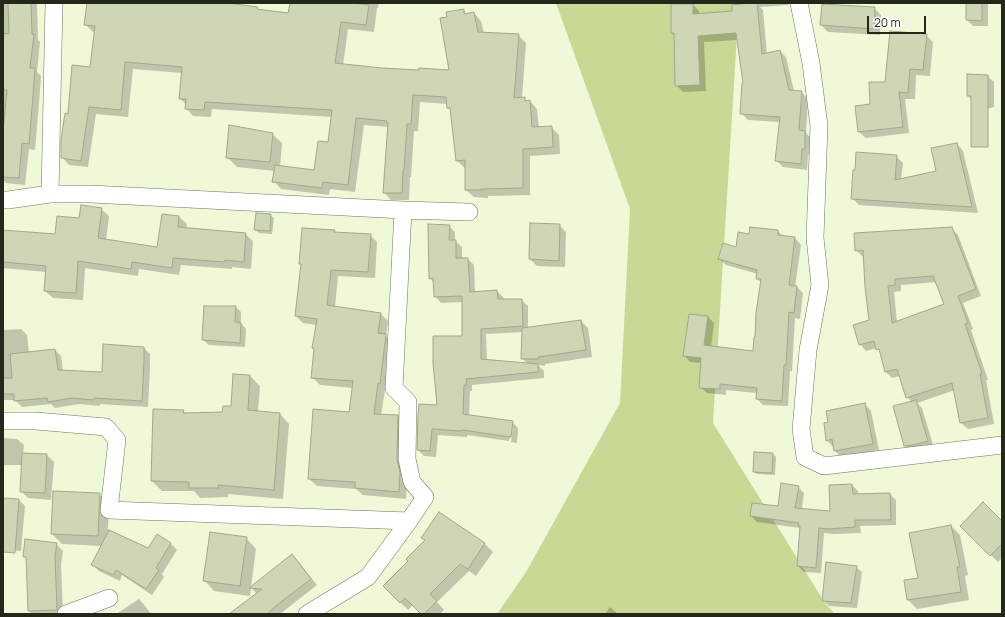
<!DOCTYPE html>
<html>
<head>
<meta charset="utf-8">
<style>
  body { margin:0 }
  #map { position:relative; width:1005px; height:617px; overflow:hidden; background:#eff8d7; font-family:Manrope,sans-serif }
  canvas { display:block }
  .frame { position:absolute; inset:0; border:4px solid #24271a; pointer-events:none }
  .scale { position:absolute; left:867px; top:16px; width:59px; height:18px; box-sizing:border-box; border:2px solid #24271a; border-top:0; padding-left:5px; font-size:12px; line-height:14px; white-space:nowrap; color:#24271a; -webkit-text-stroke:3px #fff; paint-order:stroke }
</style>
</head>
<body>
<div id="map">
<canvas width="1005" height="617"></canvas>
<div class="frame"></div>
<div class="scale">20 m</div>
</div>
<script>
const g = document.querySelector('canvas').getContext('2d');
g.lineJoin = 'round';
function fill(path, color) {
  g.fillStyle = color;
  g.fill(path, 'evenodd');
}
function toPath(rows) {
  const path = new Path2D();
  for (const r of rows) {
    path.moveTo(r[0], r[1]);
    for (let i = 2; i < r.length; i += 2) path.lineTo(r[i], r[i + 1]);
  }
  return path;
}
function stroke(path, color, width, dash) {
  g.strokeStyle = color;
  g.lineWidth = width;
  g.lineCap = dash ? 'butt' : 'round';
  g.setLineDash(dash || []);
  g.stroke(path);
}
fill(toPath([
  [556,3,739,3,713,423,825,603,835,614,497,614,526,572,620,403,630,209]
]), '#c8d995');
fill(toPath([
  [3,3,37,3,38,40,40,42,37,72,41,76,39,103,35,150,29,149,25,185,6,183,3,180],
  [88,3,240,3,240,6,257,8,259,10,289,14,291,3,379,3,378,8,377,8,374,32,348,29,343,65,382,69,450,71,448,18,463,10,467,14,474,13,481,21,484,33,518,35,526,43,522,98,524,98,528,102,530,101,537,109,539,128,551,127,559,135,560,154,530,156,530,195,488,196,488,198,474,197,466,190,466,168,465,168,457,161,452,111,448,108,448,104,420,102,418,131,414,131,411,177,410,177,409,200,391,200,384,192,389,127,364,125,355,192,330,189,329,195,281,189,274,181,275,171,237,167,227,157,272,134,282,143,280,167,315,171,329,144,332,117,212,109,211,117,193,116,186,108,186,105,180,98,182,73,133,69,128,117,96,114,88,167,69,165,62,157,69,115,91,68,96,32,93,32,85,24],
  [755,3,788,3,788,5,760,7,763,10,767,54,780,51,786,57,794,91,801,92,808,98,806,133,811,138,811,155,808,155,807,170,783,167,776,160,780,122,748,120,741,113,745,84,738,40,704,42,706,91,683,92,676,85,675,36,672,33,693,5,699,11,699,15,733,12],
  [967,3,988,3,988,26,973,26,967,20],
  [874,8,881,15,880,35,828,32,821,25],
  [926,35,933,42,930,76,916,75,915,99,905,99,909,133,866,138,859,132,886,83],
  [987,76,994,82,994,107,979,111,972,100,968,96],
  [957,144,963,151,978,213,859,205,852,198,896,156,903,163,901,179,937,172],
  [101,209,109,216,106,240,158,248,162,215,179,217,187,224,186,229,245,234,253,241,251,269,232,267,232,269,181,265,179,275,139,269,138,276,85,268,83,300,53,298,45,291,46,272,3,268,3,231,56,235,80,220],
  [270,215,274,218,272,234,259,233,256,230],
  [559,225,566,232,565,267,537,266,530,259],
  [449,226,455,232,455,241,462,247,462,259,468,259,474,265,475,292,497,291,503,297,503,300,521,300,528,306,528,329,581,321,588,328,592,357,545,364,545,366,538,365,544,371,544,378,472,385,472,391,470,391,469,416,512,422,518,428,517,443,511,442,513,426,511,426,509,441,467,435,467,437,438,435,436,457,424,456,418,450,438,406,463,337,463,302,441,303,435,296,434,283,430,278],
  [523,332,522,358,528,364,487,361,486,334],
  [951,228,958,235,981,296,963,303,973,329,971,330,988,380,986,380,994,424,968,429,961,423,955,390,917,403,922,408,934,448,912,453,905,446,894,407,912,402,907,397,900,376,892,378,886,372,881,353,877,348,866,351,860,344,870,321,865,256,862,256,856,250],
  [937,282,945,305,897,322,894,292,901,291,901,285],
  [334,231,335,233,370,235,377,242,375,278,338,276,335,307,381,314,388,321,386,336,393,342,387,390,385,390,381,415,397,416,405,423,407,481,406,499,363,495,356,489,317,486,309,479,350,413,353,388,320,385,312,377,317,325,303,323,296,316,302,265,300,264],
  [778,231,783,237,795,238,801,245,795,287,797,287,803,293,800,319,795,318,792,371,790,371,788,406,763,405,757,399,757,393,726,390,726,395,707,393,700,387,702,363,690,362,684,355,708,317,714,323,711,347,754,352,761,283,757,278,758,274,726,265,719,259,737,248,750,235],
  [236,307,241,312,241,323,246,329,245,347,209,345,203,340],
  [21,329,27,335,29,353,55,350,61,356,63,371,103,373,144,348,150,354,150,369,148,407,100,404,100,406,79,404,55,408,51,404,22,407,15,400,3,400,3,330],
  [234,375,250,376,260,386,258,412,280,414,289,424,283,499,228,494,228,497,200,498,194,491,162,491,152,481,183,411,186,414,223,413,232,407],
  [865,404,871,411,879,450,841,457,835,451,834,446,833,447,827,440],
  [3,438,17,439,24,445,23,454,47,455,54,462,51,500,28,498,21,491,23,465,3,465],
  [773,454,776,457,775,475,757,474,754,471],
  [852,485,858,491,858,495,890,494,896,500,896,525,860,526,861,533,834,534,824,533,821,573,804,572,798,566,800,528,757,522,751,516,779,507,798,487,804,493,802,509,832,513],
  [99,494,109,504,108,530,149,550,170,543,177,550,162,574,164,577,152,595,122,575,120,581,99,571,93,565,102,546,62,544,52,534],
  [3,499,19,500,25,506,21,551,3,550],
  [439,513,485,544,493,552,476,576,469,571,437,602,444,610,440,614,422,614,413,605,408,610,384,586,409,561,426,541],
  [1002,522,1002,558,998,562,961,526],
  [951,526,960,535,968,575,965,576,969,600,917,609,908,600,919,579],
  [246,538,256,549,251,587,292,555,298,561,317,585,280,614,230,614,257,594,251,588,250,596,214,591,204,580],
  [56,544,63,551,61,564,63,614,32,614,29,611,27,559,24,556],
  [856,567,862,572,857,608,829,606,823,600],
  [139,599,145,606,151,614,116,614],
  [610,607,618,614,605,614]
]), '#0003');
const building = toPath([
  [8,3,31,3,32,34,34,34,30,68,35,68,33,96,29,144,22,143,19,178,3,177,3,132,7,90,3,90,3,42,4,33,9,34,8,3],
  [87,3,228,3,258,7,257,9,288,13,290,3,353,3,369,5,366,25,341,22,335,63,382,68,419,70,419,68,449,70,440,18,447,17,446,12,464,9,464,14,474,12,478,32,519,34,514,98,525,97,525,101,530,100,532,127,552,126,553,147,523,149,523,188,481,189,481,190,465,190,465,160,456,161,450,108,447,108,446,97,413,95,411,124,407,124,404,170,403,170,402,193,383,193,388,123,386,122,387,121,356,118,348,185,323,182,322,188,272,182,275,165,314,170,318,141,328,142,332,110,205,102,204,110,185,109,186,99,179,99,182,67,125,62,121,110,89,107,81,161,61,158,61,140,65,113,68,114,72,65,90,67,95,26,84,25,87,3],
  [751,3,757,3,762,54,780,50,789,90,802,91,799,130,805,131,805,149,802,149,801,164,775,161,780,117,740,114,742,83,743,83,736,33,698,36,700,85,675,86,674,33,671,33,671,4,693,4,693,14,732,11,732,5,751,3],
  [966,3,982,3,982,21,966,20,966,3],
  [822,4,875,7,874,29,820,25,822,4],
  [890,31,927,34,923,70,910,69,908,93,899,92,903,127,858,132,855,106,870,104,869,82,885,82,890,31],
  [967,74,988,75,988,147,971,147,971,96,967,96,967,74],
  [229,125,273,133,270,162,226,158,229,125],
  [957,143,972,207,851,199,853,170,855,170,856,152,897,155,895,180,936,171,931,148,957,143],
  [81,205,102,208,98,238,157,247,162,214,179,216,178,227,246,233,244,262,225,260,224,262,173,258,172,268,132,262,131,269,78,261,76,293,44,291,46,266,3,262,3,230,55,234,57,216,79,218,81,205],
  [256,213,271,214,270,231,254,230,256,213],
  [530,223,560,224,559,261,529,259,530,223],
  [428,224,450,225,449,240,456,240,456,258,468,258,470,292,497,290,498,299,522,299,523,326,481,329,481,359,538,364,538,372,466,379,467,385,464,385,463,414,513,421,511,437,462,430,461,431,432,429,430,451,417,450,418,416,419,404,437,405,433,363,433,336,462,336,462,296,434,297,433,278,429,279,428,224],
  [750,227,778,230,778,235,795,237,789,285,797,286,794,313,789,312,786,365,784,365,782,401,756,399,757,388,720,384,720,389,699,388,701,358,683,356,689,314,708,316,704,345,753,351,754,337,755,337,756,313,761,279,756,279,757,270,718,259,723,243,736,247,738,232,749,234,750,227],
  [952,227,976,289,958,296,968,323,965,324,982,373,980,374,988,418,960,423,952,383,906,398,897,369,885,372,879,349,876,350,874,341,859,345,853,325,869,320,865,287,863,250,855,251,854,233,952,227],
  [933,276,944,304,892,323,888,286,895,285,895,279,933,276],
  [302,228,335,230,334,232,371,234,368,272,331,270,327,305,381,313,378,333,386,334,380,384,378,383,374,414,398,415,397,459,400,473,399,492,355,488,355,482,308,479,313,409,349,412,353,381,311,378,314,349,312,348,317,319,295,316,301,264,299,264,302,228],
  [204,306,236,306,235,322,241,323,240,343,202,340,204,306],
  [581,320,586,350,538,357,538,359,521,359,522,328,581,320],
  [103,344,144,347,144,362,142,401,94,398,94,400,72,398,48,402,47,398,14,401,14,394,3,394,3,378,12,378,10,354,55,349,58,370,102,372,103,344],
  [233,374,250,375,248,410,280,413,274,490,218,485,219,488,189,488,189,482,151,481,153,409,184,410,183,413,222,412,223,406,231,406,233,374],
  [916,400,928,441,913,445,904,446,893,406,916,400],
  [865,403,873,444,834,451,832,439,826,441,824,423,828,422,826,411,865,403],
  [754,452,773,453,772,473,753,472,754,452],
  [22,453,47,454,45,493,20,492,22,453],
  [781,483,799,486,795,508,830,511,829,485,852,484,853,494,890,493,891,520,855,520,855,527,828,529,819,528,816,568,797,566,800,526,798,526,799,523,750,516,752,503,778,506,781,483],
  [53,491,100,493,98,536,51,534,53,491],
  [3,498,19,499,15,553,3,552,3,498],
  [983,502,1002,521,1002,544,990,556,960,526,983,502],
  [439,512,485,543,468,569,460,564,430,594,437,601,424,614,421,614,405,598,400,603,383,586,408,561,406,559,425,540,421,538,439,512],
  [951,525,960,567,957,567,961,592,907,600,904,580,918,578,909,533,951,525],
  [109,530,148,548,157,534,171,543,156,568,159,570,146,589,116,570,113,575,91,565,109,530],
  [210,532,247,537,240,586,203,581,210,532],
  [25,539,57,543,55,556,57,610,28,611,26,557,23,557,25,539],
  [292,554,311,579,282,601,267,614,229,614,262,589,249,588,292,554],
  [826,562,857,566,851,603,822,601,826,562]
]);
fill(building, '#cdd6b5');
stroke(building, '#a0a98a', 1);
const minor = toPath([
  [799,3,811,63,819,126,815,238,820,285,808,350,801,429,805,457,824,466,1002,445],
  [50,194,54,3],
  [3,200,8,200,50,194,91,194,403,210,469,212],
  [3,421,36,421,106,427,117,440,109,510,409,521],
  [66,614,109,598],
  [307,614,368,577,409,521,425,497,412,482,407,459,408,402,394,388,403,210]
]);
stroke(minor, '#6f7659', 18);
stroke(minor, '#fff', 17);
</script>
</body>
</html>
